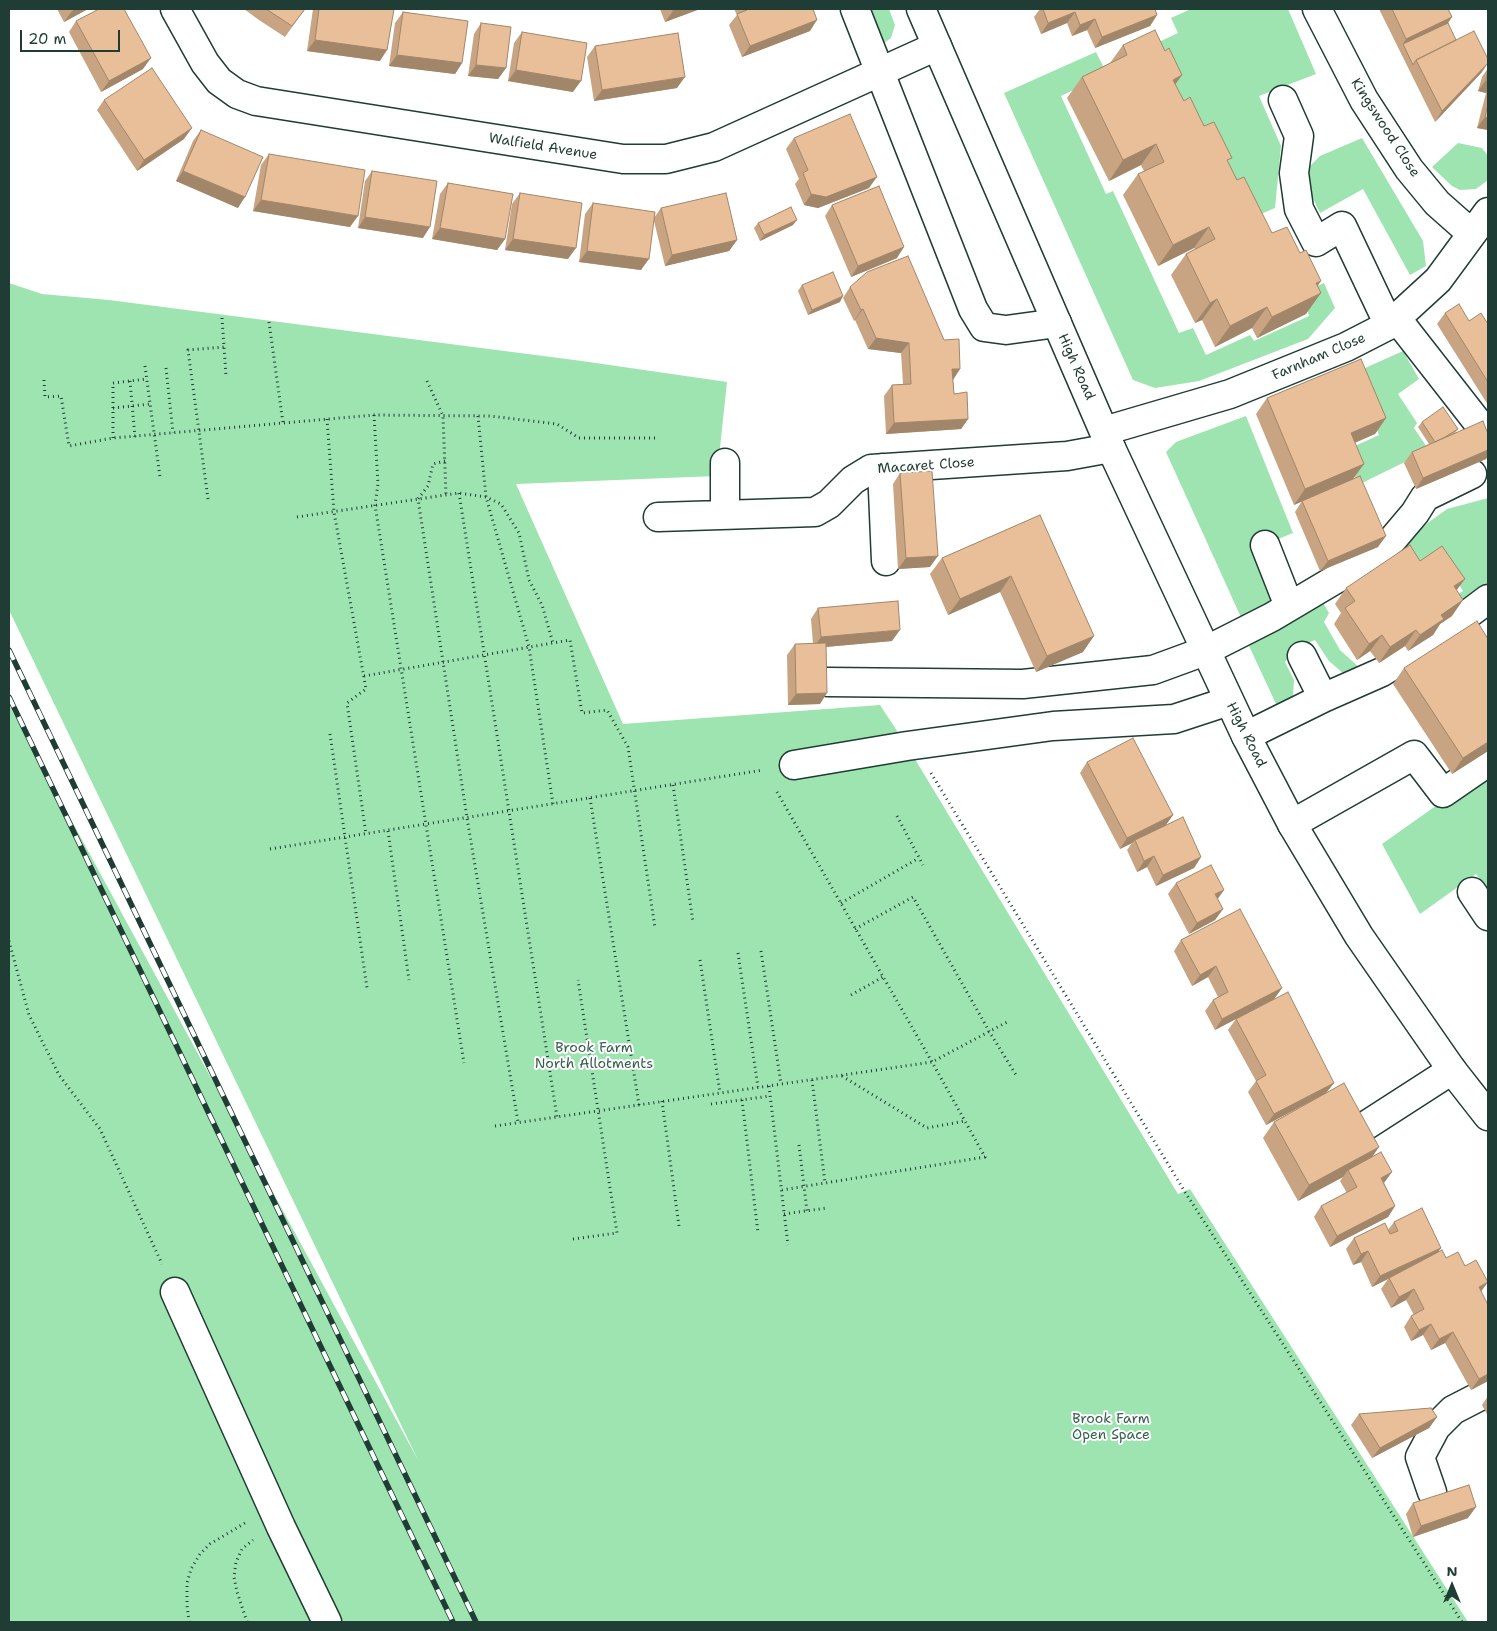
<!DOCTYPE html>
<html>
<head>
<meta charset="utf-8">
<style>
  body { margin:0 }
  #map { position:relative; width:1497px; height:1631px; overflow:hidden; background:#fff; font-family:"Shantell Sans",sans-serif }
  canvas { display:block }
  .frame { position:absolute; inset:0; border:10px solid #1f3d34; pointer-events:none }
  .north { position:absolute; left:1427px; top:1561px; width:50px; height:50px; -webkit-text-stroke:4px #fff; paint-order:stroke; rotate:0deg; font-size:14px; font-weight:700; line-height:20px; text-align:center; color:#1f3d34 }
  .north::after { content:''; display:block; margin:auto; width:18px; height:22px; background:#1f3d34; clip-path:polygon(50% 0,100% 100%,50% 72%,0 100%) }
  .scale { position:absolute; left:20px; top:30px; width:100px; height:22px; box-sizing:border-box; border:2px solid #1f3d34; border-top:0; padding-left:6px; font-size:15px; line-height:18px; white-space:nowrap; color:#1f3d34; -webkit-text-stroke:4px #fff; paint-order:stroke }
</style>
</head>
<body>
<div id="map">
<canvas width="1497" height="1631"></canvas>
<div class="frame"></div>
<div class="north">N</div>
<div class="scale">20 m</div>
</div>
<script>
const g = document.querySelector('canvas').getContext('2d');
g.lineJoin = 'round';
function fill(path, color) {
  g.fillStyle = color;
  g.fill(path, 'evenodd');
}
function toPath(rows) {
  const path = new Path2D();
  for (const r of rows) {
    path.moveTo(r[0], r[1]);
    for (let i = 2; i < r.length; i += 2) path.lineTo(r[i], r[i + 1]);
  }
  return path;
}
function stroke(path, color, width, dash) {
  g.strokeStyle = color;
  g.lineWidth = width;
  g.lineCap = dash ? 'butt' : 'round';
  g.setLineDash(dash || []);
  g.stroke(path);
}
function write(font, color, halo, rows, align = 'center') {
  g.font = font + ' "Shantell Sans",sans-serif';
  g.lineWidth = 4;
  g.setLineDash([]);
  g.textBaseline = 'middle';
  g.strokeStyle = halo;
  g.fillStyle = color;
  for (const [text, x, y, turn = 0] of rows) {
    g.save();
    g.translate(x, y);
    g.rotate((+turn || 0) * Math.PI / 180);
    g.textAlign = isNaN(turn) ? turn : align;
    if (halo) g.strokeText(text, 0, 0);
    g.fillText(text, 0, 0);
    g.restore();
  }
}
fill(toPath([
  [866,9,889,9,895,25,891,38,880,46],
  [1191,9,1288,9,1316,74,1259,96,1281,146,1275,208,1247,220,1144,49,1178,33,1171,18],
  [1096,52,1107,74,1061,96,1106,194,1113,191,1179,333,1193,328,1206,355,1250,335,1254,341,1309,316,1306,305,1305,291,1324,283,1335,308,1308,339,1199,381,1155,388,1133,380,1004,93],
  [1362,138,1423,241,1426,266,1410,275,1363,189,1320,213,1307,186,1309,167,1320,156],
  [1458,143,1482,148,1488,156,1488,180,1476,189,1460,190,1452,186,1432,167],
  [9,283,42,294,109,300,582,361,727,382,717,476,516,484,623,724,880,705,907,746,1178,1194,1190,1189,1468,1622,9,1622,9,705,418,1460,9,610],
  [1403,351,1419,379,1398,394,1417,423,1414,428,1429,450,1358,485,1344,451,1379,435,1354,373],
  [1246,416,1293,533,1251,550,1273,603,1244,624,1166,452,1176,442],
  [1488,498,1488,590,1463,611,1452,598,1463,591,1439,553,1418,567,1404,544,1429,522,1447,509],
  [1322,601,1329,613,1324,622,1340,650,1362,670,1356,674,1344,674,1329,661,1315,640,1295,649,1285,662,1294,680,1293,697,1277,706,1249,646,1293,616],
  [1488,769,1488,890,1476,874,1420,914,1382,844]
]), '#9ee4b0');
const minor = toPath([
  [175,9,205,63,219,81,237,94,256,101,623,159,666,159,714,147,937,46],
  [855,9,973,309,984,327,1006,330,1057,323],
  [1317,9,1364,100,1409,169,1437,203,1472,234],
  [1283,100,1299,136,1294,173,1299,209,1316,242,1342,226,1389,325],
  [1397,319,1479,424],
  [1104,431,1230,394,1346,347,1389,325,1438,280,1488,212],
  [725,463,725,514],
  [882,468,886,561],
  [658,517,815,512,829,504,853,480,871,469,1067,456,1111,448],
  [1265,545,1289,606],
  [1302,656,1323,698],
  [827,682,1023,684,1153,670,1205,651,1272,617,1368,560,1393,539,1415,513,1425,497,1472,474],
  [1246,736,1323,698,1382,672,1439,636,1488,599],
  [794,765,907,746,1053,726,1174,719,1229,701],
  [1292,824,1414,755,1443,793,1488,762],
  [1472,892,1488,916],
  [1362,1128,1452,1070],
  [175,1292,281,1527,327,1622],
  [1432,1492,1420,1457,1436,1427,1453,1410,1488,1392]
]);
const major = toPath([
  [921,9,1111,448,1246,736,1292,824,1359,936,1452,1070,1488,1116]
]);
stroke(minor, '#1f3d34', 31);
stroke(major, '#1f3d34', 31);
stroke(toPath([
  [222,318,226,376],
  [269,322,283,423],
  [145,366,160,477],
  [166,368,173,433],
  [44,380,45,397,61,396,69,446,113,438,374,415,490,416,557,424,579,438,658,438],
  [130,381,135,437],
  [427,381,443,416,446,495],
  [113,408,150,404],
  [374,415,378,484,375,505,464,1063],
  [478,416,486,497,529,647,553,804],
  [327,419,334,512,366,689,347,703,366,834],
  [113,438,113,383,146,379],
  [445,461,433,464,428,486,418,499,467,818,518,1122],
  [459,493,557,1117],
  [208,499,188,350,224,347],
  [297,517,459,493,486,497,501,504,519,533,529,580,542,605,553,643],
  [364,676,570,640,582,713,607,710,628,747,655,928],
  [330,734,367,988],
  [931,773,1185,1192,1462,1622],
  [673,785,693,922],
  [777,792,932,1062,985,1157,782,1190],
  [590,798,639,1105],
  [897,816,923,865],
  [388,831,409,980],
  [270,849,763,770],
  [841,903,919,858],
  [855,929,913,897,989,1031,1016,1075],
  [9,941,29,1015,59,1075,100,1129,162,1264],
  [761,951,781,1084],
  [738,953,758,1087],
  [700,960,720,1093],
  [851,995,883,977],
  [842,1076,927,1128,965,1121],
  [812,1080,825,1183],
  [769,1086,788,1245],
  [742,1100,758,1233],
  [662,1101,679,1226],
  [711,1104,770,1096],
  [495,1126,932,1062,1009,1021],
  [799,1145,807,1211],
  [784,1214,827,1208],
  [573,1239,617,1233,578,980],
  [189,1622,187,1605,187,1583,191,1569,200,1554,210,1544,245,1523],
  [247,1622,237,1592,234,1577,236,1562,242,1549,253,1540]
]), '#1f3d34', 3, [1, 4]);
stroke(minor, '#fff', 28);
stroke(major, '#fff', 28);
const rail = toPath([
  [9,650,476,1622],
  [9,697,453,1622]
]);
stroke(rail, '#1f3d34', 5.5);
stroke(rail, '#fff', 4, [11]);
fill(toPath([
  [57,9,88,9,64,22],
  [244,9,305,9,285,37,259,20],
  [313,9,391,9,380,61,307,51],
  [660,9,700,9,665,22],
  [734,9,813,9,810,31,742,57,729,25,737,15],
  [1040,9,1155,9,1157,15,1150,26,1095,48,1087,30,1072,36,1067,23,1041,34,1034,17],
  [1379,9,1448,9,1452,17,1448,23,1456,40,1482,72,1435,122],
  [403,12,462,63,455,74,389,66,395,23],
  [76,21,143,69,101,92,69,32],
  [481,23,506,68,498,79,468,76,474,34],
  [522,32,573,92,508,81,514,43],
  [1123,45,1175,85,1184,101,1204,126,1228,162,1237,180,1272,233,1300,253,1317,286,1306,314,1257,338,1252,328,1215,347,1202,320,1195,323,1171,275,1186,254,1195,249,1194,248,1158,266,1123,195,1138,174,1144,171,1141,165,1109,181,1067,98,1082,77,1110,63],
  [595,46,677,88,594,101,587,57],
  [1488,68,1488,130,1477,128,1486,93,1478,91,1482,77],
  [104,100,184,139,137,171,97,110],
  [201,130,238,208,176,181,193,141],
  [794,138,869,188,818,208,804,205,795,184,799,179,786,149],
  [269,154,350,227,253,211,261,165],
  [372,171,423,238,358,228,365,181],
  [448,183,505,239,497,250,432,239,440,194],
  [520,193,568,259,505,250,512,204],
  [593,203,654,218,661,208,737,240,729,251,665,266,654,221,641,270,579,262,585,214],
  [832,205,897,258,851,277,825,216],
  [758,223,793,225,760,241,754,228],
  [802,285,840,302,808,315,798,291],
  [850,287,944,340,960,369,953,379,954,394,968,419,961,429,886,434,884,396,892,385,903,384,901,353,868,349,855,320,854,321,843,298],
  [1445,313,1469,321,1488,324,1488,405,1437,324],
  [1267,398,1386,418,1375,434,1355,443,1364,464,1353,479,1378,547,1320,571,1295,512,1302,501,1294,505,1256,414],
  [1422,422,1458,429,1455,433,1488,434,1488,456,1486,459,1416,489,1404,463,1412,452,1429,444,1418,427],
  [900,473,930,567,898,569,893,484],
  [1040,515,1083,652,1036,672,1000,592,948,615,930,574,942,558],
  [1420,561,1457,591,1452,616,1440,624,1433,635,1408,651,1405,646,1379,663,1370,651,1357,660,1334,624,1341,613,1335,604,1346,588],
  [818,608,892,641,826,647,820,704,788,705,787,655,795,644,813,644,811,619],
  [1404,668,1488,751,1452,774,1393,684],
  [1087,762,1173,815,1166,825,1201,857,1194,868,1156,886,1147,867,1137,872,1127,850,1132,843,1120,849,1080,773],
  [1176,883,1218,899,1223,909,1215,920,1189,934,1168,894],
  [1181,940,1282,988,1274,999,1215,1030,1205,1011,1213,1000,1218,997,1208,977,1192,986,1174,951],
  [1236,1019,1334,1083,1326,1093,1372,1157,1384,1183,1395,1206,1388,1217,1330,1247,1314,1217,1321,1206,1347,1193,1340,1181,1343,1177,1298,1201,1263,1138,1274,1122,1321,1096,1266,1125,1248,1092,1256,1081,1228,1030],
  [1394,1222,1441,1248,1438,1252,1446,1258,1465,1266,1481,1291,1488,1381,1471,1390,1445,1343,1431,1350,1423,1335,1411,1341,1404,1327,1411,1316,1414,1315,1406,1300,1391,1308,1381,1289,1388,1279,1372,1287,1361,1262,1353,1265,1346,1249,1354,1238,1388,1230],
  [1488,1396,1488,1416,1482,1405],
  [1359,1414,1437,1417,1429,1428,1372,1458,1351,1425],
  [1413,1503,1468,1518,1413,1537,1406,1514]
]), '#c8a483');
fill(toPath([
  [76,9,88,9,64,22,72,11],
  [679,9,700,9,665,22,673,11],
  [1075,12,1067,23,1041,34,1048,23],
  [1157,15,1150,26,1095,48,1102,37],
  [1452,17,1444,28,1403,44,1406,39],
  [1095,19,1087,30,1072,36,1080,25],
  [817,20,810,31,742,57,750,46],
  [315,40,387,50,380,61,307,51],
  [397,55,462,63,455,74,389,66],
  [151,58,143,69,101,92,109,81],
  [1488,63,1482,72,1435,122,1442,111],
  [476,65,506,68,498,79,468,76],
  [516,70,581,81,573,92,508,81],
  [1182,75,1167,96,1173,80],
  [685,77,677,88,594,101,602,90],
  [1486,80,1488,81,1488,90,1486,93,1478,91],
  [1485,117,1488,118,1488,130,1477,128],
  [192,128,184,139,137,171,144,160],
  [1156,144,1141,165,1109,181,1123,160],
  [183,171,245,197,238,208,176,181],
  [877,177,869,188,818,208,804,205,811,194],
  [261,200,358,216,350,227,253,211],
  [365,217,430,227,423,238,358,228],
  [797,220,793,225,760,241,764,235],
  [1209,227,1194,248,1158,266,1173,245],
  [440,228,505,239,497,250,432,239],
  [513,239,576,248,568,259,505,250],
  [737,240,729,251,665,266,672,255],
  [904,247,897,258,851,277,858,266],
  [587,251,649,259,641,270,579,262],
  [1321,281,1308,300,1321,293,1306,314,1257,338,1272,317,1316,283],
  [843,296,840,302,808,315,812,310],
  [1217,299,1202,320,1195,323,1210,303],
  [1267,307,1252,328,1215,347,1230,326],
  [863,309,855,320,854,321,861,310],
  [876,338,909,343,901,353,868,349],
  [952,369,960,369,953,380],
  [1386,418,1375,434,1339,449,1351,433],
  [968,419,961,429,886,434,894,423],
  [1488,450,1488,456,1486,459,1416,489,1423,478],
  [1364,464,1352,480,1294,505,1305,489],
  [1386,536,1378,547,1320,571,1328,561],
  [938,556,930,567,898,569,906,558],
  [1011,576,1000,592,948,615,960,599],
  [1465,579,1453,595,1454,586],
  [1463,600,1452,616,1440,624,1433,635,1408,651,1420,635,1441,615],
  [900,630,892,641,813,648,821,637],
  [1416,630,1405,646,1379,663,1390,647],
  [1382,635,1370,651,1357,660,1369,644],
  [1094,636,1083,652,1036,672,1047,656],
  [827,693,820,704,788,705,796,694],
  [1488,742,1488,751,1452,774,1463,758],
  [1173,815,1165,826,1135,840,1132,843,1120,849,1127,838],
  [1154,856,1147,867,1137,872,1144,861],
  [1201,857,1194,868,1156,886,1163,875],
  [1224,890,1217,900,1215,894],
  [1223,909,1215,920,1189,934,1197,923],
  [1216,966,1208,977,1192,986,1200,975],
  [1282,988,1274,999,1215,1030,1222,1019],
  [1334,1083,1326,1093,1266,1125,1274,1114],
  [1379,1147,1368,1163,1348,1170,1343,1177,1298,1201,1309,1185],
  [1392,1172,1384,1183,1381,1178],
  [1395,1206,1388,1217,1330,1247,1337,1236],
  [1441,1248,1433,1259,1389,1278,1388,1279,1372,1287,1380,1276],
  [1368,1251,1361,1262,1353,1265,1361,1254],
  [1488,1282,1480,1293,1479,1287],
  [1414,1289,1406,1300,1391,1308,1399,1297],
  [1431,1324,1423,1335,1411,1341,1419,1330],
  [1453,1332,1445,1343,1431,1350,1439,1339],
  [1488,1374,1488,1381,1471,1390,1479,1379],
  [1437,1417,1429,1428,1372,1458,1380,1448],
  [1476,1507,1468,1518,1413,1537,1421,1526]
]), '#a2866a');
const building = toPath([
  [99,9,124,9,151,58,109,81,76,21,99,9],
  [266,9,305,9,292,26,266,9],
  [319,9,394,9,387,50,315,40,319,9],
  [672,9,679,9,673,11,672,9],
  [746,9,813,9,817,20,750,46,737,14,747,10,746,9],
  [1043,9,1155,9,1157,15,1102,37,1095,19,1080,25,1075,12,1048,23,1043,9],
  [1392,9,1448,9,1452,17,1406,39,1392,9],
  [403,12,468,21,462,63,397,55,403,12],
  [481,23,511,27,506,68,476,65,481,23],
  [1448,23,1456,40,1416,60,1413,65,1403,44,1448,23],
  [1155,30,1165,51,1169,48,1182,75,1173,80,1184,101,1190,97,1204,126,1214,122,1232,158,1227,160,1237,180,1244,177,1272,233,1287,227,1300,253,1306,250,1321,281,1316,283,1321,293,1272,317,1267,307,1230,326,1217,299,1210,303,1186,254,1215,239,1209,227,1173,245,1138,174,1164,162,1156,144,1123,160,1082,77,1127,55,1123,45,1155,30],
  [1474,31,1488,59,1488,63,1442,111,1416,60,1474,31],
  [522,32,587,43,581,81,516,70,522,32],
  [678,33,685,77,602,90,595,46,678,33],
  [152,68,192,128,144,160,104,100,152,68],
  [1488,70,1488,81,1486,80,1488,70],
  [1488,104,1488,118,1485,117,1488,104],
  [850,114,877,177,826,197,811,194,803,173,808,170,794,138,850,114],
  [201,130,263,157,245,197,183,171,201,130],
  [269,154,365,170,358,216,261,200,269,154],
  [372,171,437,181,430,227,365,217,372,171],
  [448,183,513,194,505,239,440,228,448,183],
  [879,186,904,247,858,266,832,205,879,186],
  [520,193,582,203,576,248,513,239,520,193],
  [726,193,737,240,672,255,661,208,726,193],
  [593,203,655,212,649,259,587,251,593,203],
  [791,207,797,220,764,235,758,223,791,207],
  [908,256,944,340,959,339,960,369,952,369,954,394,967,392,968,419,894,423,892,385,911,384,909,343,876,338,863,309,861,310,850,287,867,272,908,256],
  [833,272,843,296,812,310,802,285,833,272],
  [1459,304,1469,321,1481,313,1488,324,1488,382,1445,313,1459,304],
  [1361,359,1386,418,1351,433,1364,464,1305,489,1267,398,1361,359],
  [1443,407,1458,429,1445,437,1435,442,1422,422,1443,407],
  [1483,421,1488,434,1488,450,1423,478,1412,452,1483,421],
  [932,471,938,556,906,558,900,473,932,471],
  [1360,476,1386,536,1328,561,1302,501,1360,476],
  [1040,515,1094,636,1047,656,1011,576,960,599,942,558,1040,515],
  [1410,545,1420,561,1442,546,1465,579,1454,586,1463,600,1441,615,1444,619,1420,635,1416,630,1390,647,1382,635,1369,644,1345,608,1355,601,1346,588,1410,545],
  [898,601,900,630,821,637,818,608,898,601],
  [1477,621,1488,639,1488,742,1463,758,1404,668,1477,621],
  [826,643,827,693,796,694,795,644,826,643],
  [1133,738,1173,815,1127,838,1087,762,1133,738],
  [1183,817,1201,857,1163,875,1154,856,1144,861,1135,840,1183,817],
  [1211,865,1224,890,1215,894,1223,909,1197,923,1176,883,1211,865],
  [1240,909,1282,988,1222,1019,1213,1000,1228,992,1216,966,1200,975,1181,940,1240,909],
  [1288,992,1334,1083,1274,1114,1256,1081,1266,1075,1236,1019,1288,992],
  [1344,1083,1379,1147,1309,1185,1274,1122,1344,1083],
  [1381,1152,1392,1172,1381,1178,1395,1206,1337,1236,1321,1206,1357,1187,1348,1170,1381,1152],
  [1422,1208,1441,1248,1380,1276,1368,1251,1361,1254,1354,1238,1385,1223,1390,1234,1398,1231,1394,1222,1422,1208],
  [1442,1250,1446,1258,1458,1252,1465,1266,1476,1260,1488,1282,1479,1287,1488,1305,1488,1374,1479,1379,1453,1332,1439,1339,1431,1324,1419,1330,1411,1316,1424,1309,1414,1289,1399,1297,1389,1278,1442,1250],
  [1431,1408,1437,1417,1380,1448,1359,1414,1431,1408],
  [1469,1485,1476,1507,1421,1526,1413,1503,1469,1485]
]);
fill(building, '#e8bf98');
stroke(building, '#a2866a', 1);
write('14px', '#1f3d34', '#fff', [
  ["Kingswood Close",1385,128,57],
  ["Walfield Avenue",543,147,9],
  ["Farnham Close",1319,357,-23],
  ["High Road",1076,367,66],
  ["Macaret Close",926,466,-4],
  ["High Road",1246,735,63]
]);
write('14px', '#385e4d', '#fff', [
  ["Brook Farm",594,1048],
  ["North Allotments",594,1064],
  ["Brook Farm",1111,1419],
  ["Open Space",1111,1435]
]);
</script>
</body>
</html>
